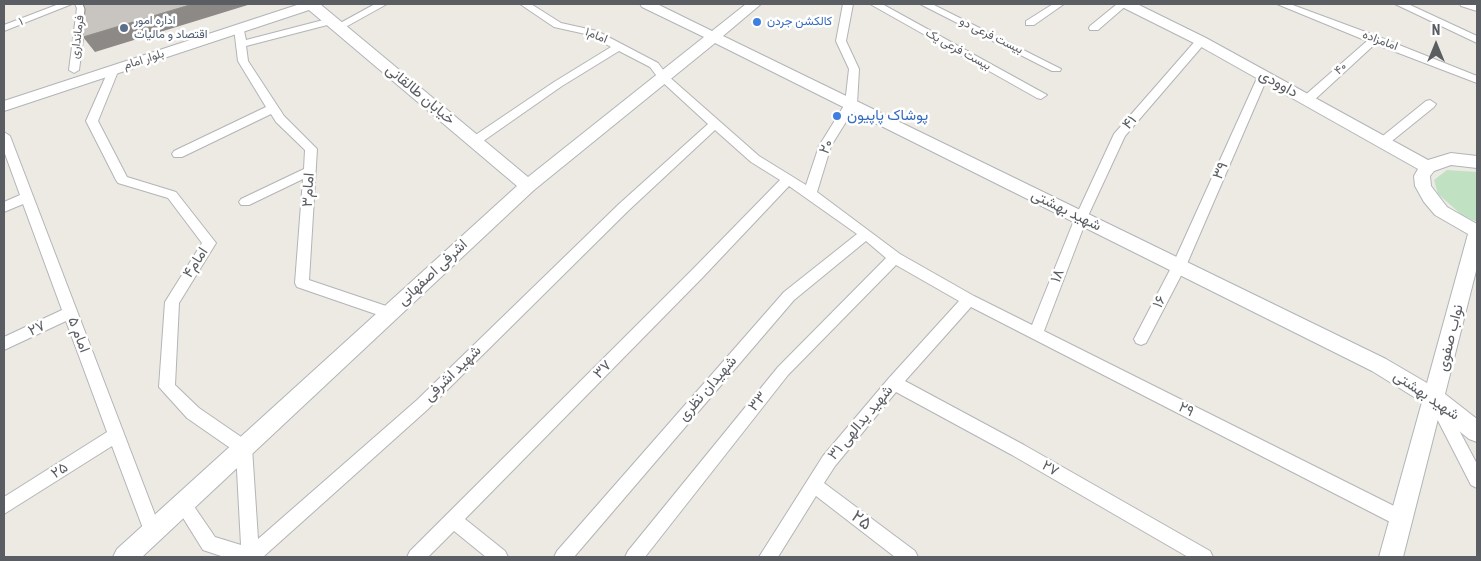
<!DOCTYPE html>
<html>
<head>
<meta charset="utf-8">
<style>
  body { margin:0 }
  #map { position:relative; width:1481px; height:561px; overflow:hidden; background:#eceae2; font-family:"Roboto Condensed",sans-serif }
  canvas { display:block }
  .frame { position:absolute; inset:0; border:5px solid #5a5d62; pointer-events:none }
  .north { position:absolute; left:1411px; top:20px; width:50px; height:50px; -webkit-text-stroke:4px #fff; paint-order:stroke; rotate:0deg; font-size:14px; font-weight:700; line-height:20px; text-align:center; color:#5a5d62 }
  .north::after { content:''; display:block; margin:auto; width:18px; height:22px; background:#5a5d62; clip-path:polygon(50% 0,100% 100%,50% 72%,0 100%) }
</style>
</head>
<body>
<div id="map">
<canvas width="1481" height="561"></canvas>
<div class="frame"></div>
<div class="north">N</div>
</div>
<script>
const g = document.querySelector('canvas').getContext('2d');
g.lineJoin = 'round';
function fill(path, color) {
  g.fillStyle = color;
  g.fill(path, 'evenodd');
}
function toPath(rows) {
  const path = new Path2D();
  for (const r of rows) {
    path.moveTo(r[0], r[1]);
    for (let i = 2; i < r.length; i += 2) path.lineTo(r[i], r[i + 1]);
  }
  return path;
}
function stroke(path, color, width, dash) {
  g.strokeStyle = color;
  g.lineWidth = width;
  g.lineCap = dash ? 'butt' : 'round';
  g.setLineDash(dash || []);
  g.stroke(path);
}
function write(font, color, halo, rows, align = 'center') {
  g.font = font + ' "Roboto Condensed",Vazirmatn,sans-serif';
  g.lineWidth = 5;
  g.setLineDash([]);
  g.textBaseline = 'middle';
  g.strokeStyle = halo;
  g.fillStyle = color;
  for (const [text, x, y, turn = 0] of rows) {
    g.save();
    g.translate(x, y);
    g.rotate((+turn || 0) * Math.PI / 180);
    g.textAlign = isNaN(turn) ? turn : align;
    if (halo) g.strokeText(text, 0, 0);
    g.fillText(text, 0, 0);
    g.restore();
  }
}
fill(toPath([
  [1447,170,1477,172,1477,222,1462,215,1438,194,1434,180]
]), '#c0e2c2');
const street = toPath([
  [59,4,72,4,4,31,4,25,59,4],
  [75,4,85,4,87,8,79,70,74,73,69,70,77,8,75,4],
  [375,4,387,4,342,29,338,30,333,27,375,4],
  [520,4,531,4,561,23,597,31,658,63,667,75,759,156,806,185,819,146,845,104,849,69,836,41,843,4,853,4,846,41,859,69,857,104,831,146,817,192,900,254,974,296,1032,325,1075,218,1114,134,1197,39,1205,39,1206,41,1205,43,1125,136,1087,218,1044,331,1408,513,1411,519,1408,525,1402,527,1396,525,971,307,905,381,1024,445,1210,551,1213,557,1188,557,1012,455,896,392,835,466,824,483,915,551,918,557,895,557,816,496,778,557,759,557,823,456,889,378,959,301,896,265,788,375,645,557,625,557,628,551,778,367,886,258,866,241,794,300,574,557,554,557,557,551,784,292,857,234,789,186,703,277,465,519,505,551,508,557,486,557,454,531,428,557,407,557,410,551,693,269,780,180,751,162,715,130,629,210,427,410,263,557,224,557,203,550,175,505,177,499,183,497,189,499,215,537,241,545,236,452,187,418,159,387,165,302,202,243,168,198,118,183,116,180,86,121,109,69,114,66,119,69,98,121,127,177,176,192,216,243,179,303,175,385,199,408,250,443,252,448,258,539,417,400,619,204,708,124,659,79,650,67,619,51,562,86,479,144,471,144,469,141,471,138,554,82,611,47,590,35,554,27,520,4],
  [870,4,882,4,1047,95,1041,99,1037,98,870,4],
  [920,4,932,4,1061,69,1060,71,1052,71,920,4],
  [1053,4,1064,4,1034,25,1026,25,1026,21,1053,4],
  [1117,4,1128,4,1098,30,1090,30,1089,28,1090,26,1117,4],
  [1277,4,1290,4,1379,37,1477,76,1477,83,1375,44,1311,103,1303,103,1301,100,1303,97,1367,41,1277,4],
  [1395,4,1408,4,1477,36,1477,43,1395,4],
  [1460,4,1477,5,1477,11,1461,6,1460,4],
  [331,18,336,21,335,23,246,46,248,61,284,116,317,149,309,280,395,309,397,313,395,317,390,319,297,287,295,283,303,179,249,205,241,205,239,202,241,199,304,169,305,150,276,122,271,114,182,157,174,157,172,154,174,151,266,107,238,61,234,28,235,26,243,26,246,40,331,18],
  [1263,73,1268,76,1186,266,1146,343,1141,345,1136,343,1134,339,1172,266,1258,76,1263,73],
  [1430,100,1436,104,1434,107,1387,145,1379,145,1377,142,1379,139,1426,101,1430,100],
  [4,132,10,136,162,533,159,539,153,541,147,539,112,446,4,514,4,497,107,432,66,321,4,350,4,337,62,310,23,204,4,212,4,202,20,195,4,151,4,132],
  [1438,398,1443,400,1477,464,1477,488,1471,485,1430,405,1433,400,1438,398]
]);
const secondary = toPath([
  [300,4,320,4,528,177,704,37,642,7,640,4,657,4,712,31,746,4,761,4,723,36,1386,359,1427,383,1468,234,1435,215,1424,202,1415,186,1414,176,1418,169,1196,44,1122,7,1120,4,1137,4,1206,38,1428,160,1451,153,1477,156,1477,168,1451,165,1434,171,1430,176,1431,186,1447,207,1477,224,1477,267,1445,394,1477,419,1477,442,1469,439,1439,415,1403,557,1379,557,1422,402,1372,371,715,43,534,190,142,557,113,557,117,549,517,186,309,10,4,111,4,101,300,4]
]);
stroke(street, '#b3b4b8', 2);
stroke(secondary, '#b1b4b9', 2);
fill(street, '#fff');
fill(secondary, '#fff');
fill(toPath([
  [193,4,251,4,95,52,83,37]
]), '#8c8986');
const building = toPath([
  [83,4,193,4,83,37,85,9,83,4]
]);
fill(building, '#c8c4c0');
stroke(building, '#8c8986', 1);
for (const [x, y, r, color] of [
  [757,22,5,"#3f7fe0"],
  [124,28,5,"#5c6f8a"],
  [837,116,5,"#3f7fe0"]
]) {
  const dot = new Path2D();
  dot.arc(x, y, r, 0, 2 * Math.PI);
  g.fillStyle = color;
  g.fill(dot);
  stroke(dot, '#fff', 2);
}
write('12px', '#4e5e75', '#fff', [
  ["اداره امور",134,21],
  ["اقتصاد و مالیات",134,35]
], 'left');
write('12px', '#5a5d62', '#fff', [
  ["۱",21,22,-21],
  ["امام۱",596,36,22],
  ["بیست فرعی دو",991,36,26],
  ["فرمانداری",78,37,-83],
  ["امامزاده",1380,41,21],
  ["بیست فرعی یک",958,50,29],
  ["بلوار امام",144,60,-18],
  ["۴۰",1341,69,-42]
]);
write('12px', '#366cbe', '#fff', [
  ["کالکشن جردن",767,22]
], 'left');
write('15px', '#5a5d62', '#fff', [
  ["داوودی",1278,84,29],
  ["خیابان طالقانی",420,95,40],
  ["۴۱",1130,123,-49],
  ["۲۰",827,147,-66],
  ["۳۹",1221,171,-66],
  ["امام۳",309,190,-87],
  ["شهید بهشتی",1066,211,26],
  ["امام۴",196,263,-57],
  ["اشرفی اصفهانی",433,273,-43],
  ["۱۸",1058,276,-69],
  ["۱۶",1160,302,-63],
  ["۲۷",37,329,-25],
  ["امام ۵",78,335,69],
  ["نواب صفوی",1451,338,-76],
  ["۳۷",603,370,-45],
  ["شهید اشرفی",453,374,-44],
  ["شهیدان نظری",708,389,-49],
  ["شهید بهشتی",1426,396,34],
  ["۳۳",758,402,-51],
  ["۲۹",1186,410,27],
  ["۳۱ شهید یدالهی",861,423,-50],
  ["۲۷",1050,469,30],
  ["۲۵",60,471,-33]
]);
write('15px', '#366cbe', '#fff', [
  ["پوشاک پاپیون",847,116]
], 'left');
write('18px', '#5a5d62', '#fff', [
  ["۲۵",861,521,37]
]);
</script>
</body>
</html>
